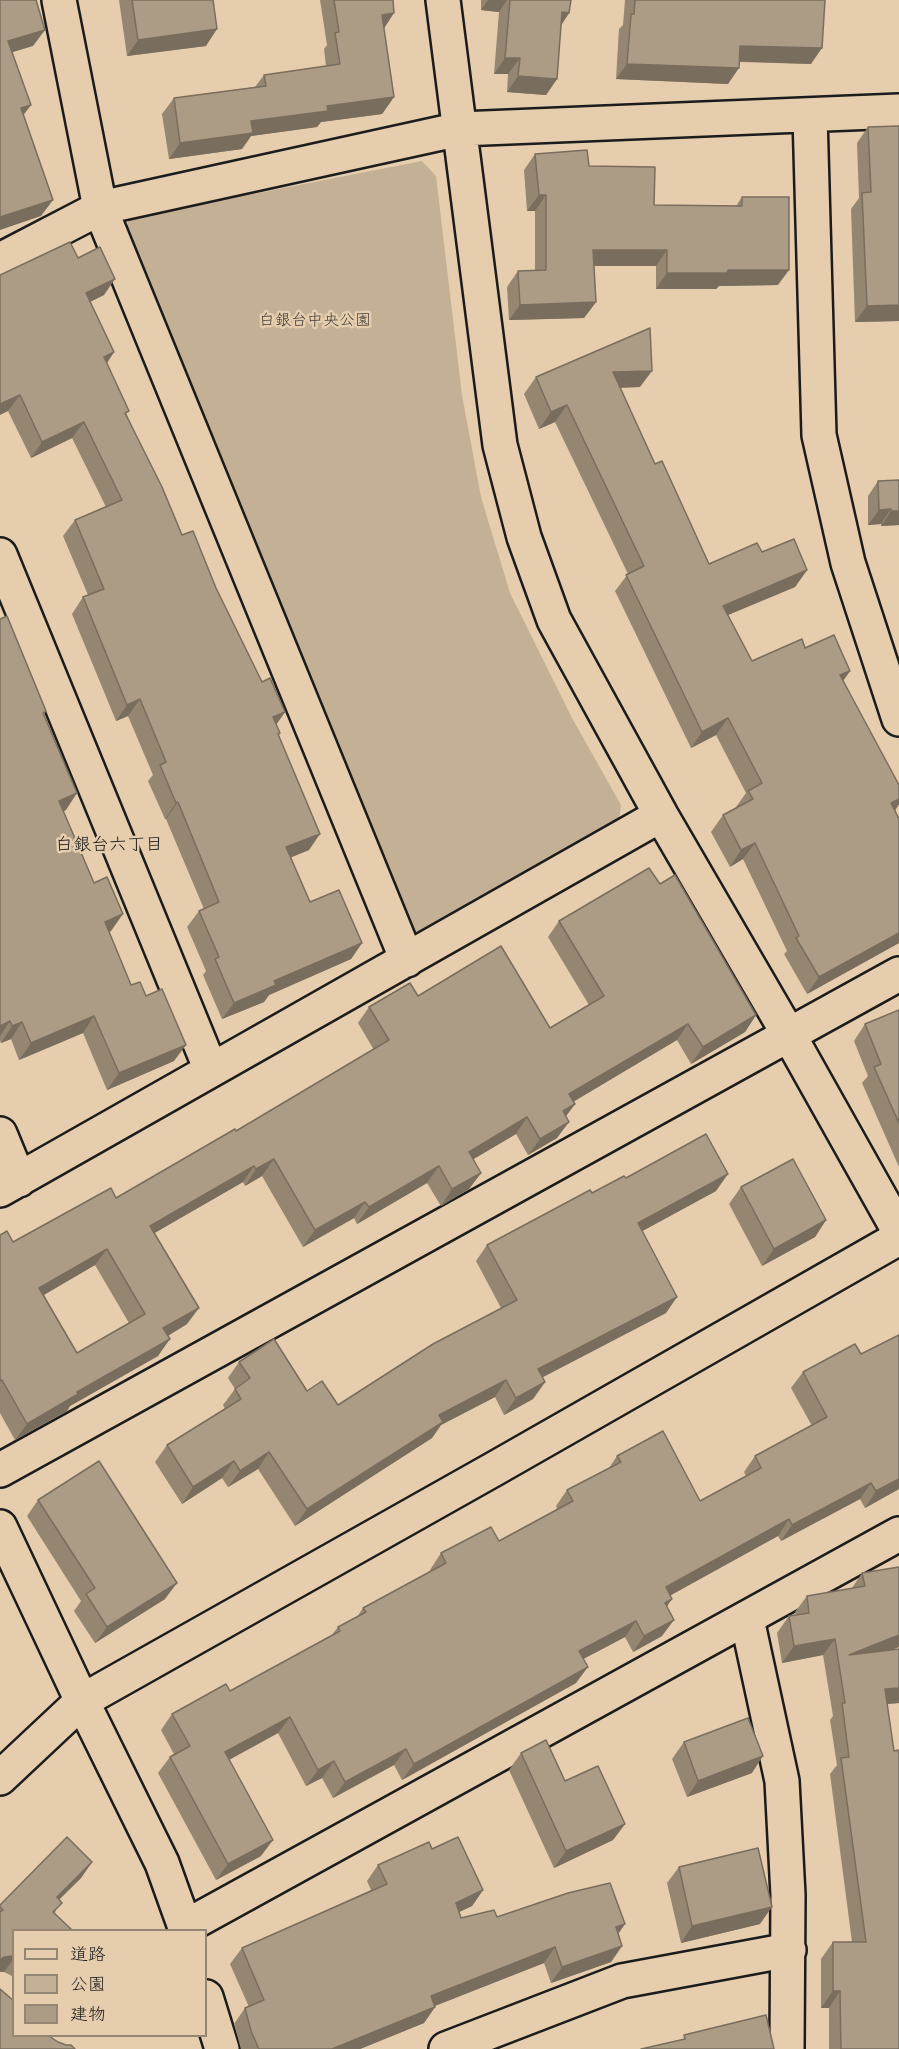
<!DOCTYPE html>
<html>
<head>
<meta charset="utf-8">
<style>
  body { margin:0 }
  #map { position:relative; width:899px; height:2049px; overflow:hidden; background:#e5cdad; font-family:Kalam,"Klee One",sans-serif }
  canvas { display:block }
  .legend { position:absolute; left:12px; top:1929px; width:195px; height:108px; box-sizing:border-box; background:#e5cdad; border:2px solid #958673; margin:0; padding:8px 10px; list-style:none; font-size:18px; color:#1c1c1c }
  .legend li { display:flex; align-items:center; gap:12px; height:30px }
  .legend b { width:30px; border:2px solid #958673 }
</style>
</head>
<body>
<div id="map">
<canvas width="899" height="2049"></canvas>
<ul class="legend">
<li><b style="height:8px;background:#e5cdad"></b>道路</li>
<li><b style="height:16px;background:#c4b195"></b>公園</li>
<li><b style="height:16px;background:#ad9c85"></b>建物</li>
</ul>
</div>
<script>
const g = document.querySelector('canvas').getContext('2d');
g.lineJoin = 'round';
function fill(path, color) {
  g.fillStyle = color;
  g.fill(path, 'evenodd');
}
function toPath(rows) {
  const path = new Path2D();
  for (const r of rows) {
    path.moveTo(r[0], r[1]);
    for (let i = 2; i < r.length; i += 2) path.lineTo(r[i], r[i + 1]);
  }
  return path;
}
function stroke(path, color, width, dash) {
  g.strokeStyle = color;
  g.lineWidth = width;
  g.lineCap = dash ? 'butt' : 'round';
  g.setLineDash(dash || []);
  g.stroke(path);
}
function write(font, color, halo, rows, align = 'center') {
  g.font = font + ' Kalam,"Klee One",sans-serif';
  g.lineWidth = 5;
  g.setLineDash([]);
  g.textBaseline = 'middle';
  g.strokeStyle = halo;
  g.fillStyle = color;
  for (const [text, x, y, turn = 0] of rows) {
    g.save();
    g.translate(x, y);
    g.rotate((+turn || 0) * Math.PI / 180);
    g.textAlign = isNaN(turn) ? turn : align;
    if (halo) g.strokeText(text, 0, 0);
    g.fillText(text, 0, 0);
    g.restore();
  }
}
fill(toPath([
  [422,161,436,176,462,395,481,497,510,593,572,718,621,805,619,820,420,933,410,930,126,226,130,218]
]), '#c4b195');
const minor = toPath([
  [59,0,100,208,407,960],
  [443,0,500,445,524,537,554,620,661,815,789,1035,899,1231],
  [810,116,819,435,848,563,899,719],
  [0,260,100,208,460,129,899,111],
  [0,555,211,1070],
  [0,1134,19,1180],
  [0,1190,661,815],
  [0,1470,899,974],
  [0,1527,82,1701,162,1863,186,1930],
  [747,1619,782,1781,788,1895,787,2049],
  [0,1778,82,1701,494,1469,899,1238],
  [185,1927,899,1534],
  [206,1997,222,2049],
  [446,2049,622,1981,789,1950]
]);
stroke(minor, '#1c1c1c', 38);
stroke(minor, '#e5cdad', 33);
fill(toPath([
  [119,0,213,0,206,46,127,56],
  [320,0,393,0,384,28,394,97,382,114,321,122,317,127,251,136,242,149,169,159,162,114,174,98,255,87,264,75,326,66,324,49,327,45],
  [481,0,571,0,569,13,561,26,557,79,546,95,507,92,508,74,494,74,499,12,481,10],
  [625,0,825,0,811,64,739,62,728,84,616,79,619,29,623,25],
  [899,126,899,321,855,322,851,209,859,198,857,143,868,127],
  [535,154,589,166,654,205,736,206,742,197,778,285,719,286,716,289,656,289,656,266,594,266,596,302,584,318,509,320,507,287,518,271,535,271,535,211,527,211,524,170],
  [78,258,104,295,90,302,114,352,107,363,127,415,182,535,216,588,262,682,285,712,276,725,309,850,291,857,310,902,362,943,351,959,269,995,264,1002,222,1019,203,975,206,971,187,927,199,911,204,909,166,819,165,819,148,781,153,775,128,716,116,721,72,614,83,597,88,595,63,536,75,520,106,507,72,438,31,458,8,411],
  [536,377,640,387,620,388,655,464,709,564,762,552,807,570,795,587,728,615,752,661,805,648,850,671,843,681,899,804,895,811,899,943,807,994,784,954,787,951,743,859,730,867,711,832,723,815,737,808,736,807,746,793,716,735,691,748,615,591,628,574,555,422,539,429,524,394],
  [899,480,899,525,881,526,881,524,868,525,868,496,878,481],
  [0,619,46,711,44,715,66,810,63,811,111,931,109,932,131,985,174,1061,107,1090,83,1033,19,1060,11,1039,1,1043,0,1041],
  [660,884,756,1015,745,1032,691,1064,677,1040,573,1101,575,1104,566,1116,557,1138,528,1155,516,1134,473,1159,481,1173,469,1189,441,1206,427,1183,357,1224,354,1218,303,1247,262,1176,245,1186,243,1182,154,1233,187,1324,168,1336,158,1356,70,1406,67,1411,15,1440,0,1413,0,1235,13,1242,116,1198,236,1131,374,1050,358,1023,369,1007,418,996,550,1028,589,1005,548,937,559,921],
  [95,1265,129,1323,77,1353,44,1295],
  [899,1010,899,1167,862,1083,868,1076,854,1041,865,1024],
  [626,1178,716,1191,642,1231,666,1313,542,1377,545,1382,533,1399,504,1415,495,1397,441,1425,432,1438,295,1526,258,1469,228,1487,222,1478,182,1504,155,1462,167,1445,225,1409,223,1405,235,1389,228,1378,239,1362,338,1405,501,1308,476,1261,487,1245,592,1193],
  [741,1187,826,1220,815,1237,762,1266,729,1204],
  [899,1335,899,1489,865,1508,860,1499,781,1541,778,1536,670,1595,667,1607,662,1636,633,1652,625,1637,583,1659,576,1683,402,1780,394,1765,333,1798,322,1778,306,1786,278,1733,229,1760,261,1856,216,1880,158,1773,170,1757,174,1754,161,1730,172,1714,230,1691,331,1636,338,1627,357,1617,363,1608,431,1572,430,1570,441,1553,499,1541,557,1509,556,1506,567,1490,609,1468,617,1456,700,1501,746,1476,744,1472,755,1456,812,1426,791,1388,803,1372,861,1354],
  [38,1500,165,1599,95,1643,74,1611,81,1601,27,1516],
  [899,1567,899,1647,890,1650,899,1649,899,1703,887,1704,899,2049,829,2049,829,2008,821,2008,821,1959,833,1942,852,1942,830,1774,837,1765,830,1720,833,1716,823,1655,782,1663,777,1633,789,1616,796,1615,795,1612,807,1596,852,1588,862,1573],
  [684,1742,752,1773,687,1797,672,1759],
  [521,1753,565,1781,625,1824,613,1840,554,1868,509,1770],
  [432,1849,483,1890,472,1906,459,1912,461,1918,497,1917,625,1924,618,1933,622,1946,611,1962,551,1983,544,1963,435,2006,435,2007,424,2023,360,2049,241,2049,234,2024,245,2008,249,2007,230,1964,242,1948,371,1890,367,1881,378,1865],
  [92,1862,81,1878,59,1900,55,1913,14,1930,14,1977,4,1972,0,1972,0,1905],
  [679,1867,760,1924,681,1943,667,1883]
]), '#958672');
fill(toPath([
  [488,0,507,0,499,12,481,10],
  [562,12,569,13,558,29],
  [394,13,383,30,382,15],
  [217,29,206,46,127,56,138,40],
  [45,30,33,46,0,56,8,41],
  [740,46,822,48,811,64,729,61],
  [505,58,520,58,508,74,494,74],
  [627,64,739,68,728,84,616,79],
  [518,76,557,79,546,95,507,92],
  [394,97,382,114,321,122,317,127,251,136,242,149,169,159,180,143,251,121,327,106],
  [31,105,19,121,21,108],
  [539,195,546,195,535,211,527,211],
  [53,200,41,216,0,230,0,217],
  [593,250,667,250,656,266,582,266],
  [728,270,789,270,778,285,719,286,716,289,656,289,667,273],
  [115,279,104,295,75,309,86,293],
  [596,302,584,318,509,320,520,305],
  [899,305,899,321,855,322,867,306],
  [114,352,103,369,104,357],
  [652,371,640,387,602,388,613,372],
  [20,395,8,411,0,415,0,404],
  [567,405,555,422,539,429,551,412],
  [84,422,72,438,31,458,42,442],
  [891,509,881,524,868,525,879,510],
  [891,511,899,511,899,525,881,526],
  [807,570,795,587,711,622,723,606],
  [850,671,838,688,840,675],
  [140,699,128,716,116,721,127,705],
  [285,712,273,729,273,717],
  [728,718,716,735,691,748,702,732],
  [77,793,66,810,47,818,59,801],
  [899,799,899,804,893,813,891,803],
  [178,802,166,819,165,819,176,803],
  [320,834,309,850,275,864,286,847],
  [755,843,743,859,730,867,741,850],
  [123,914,111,931,93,938,105,922],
  [899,933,899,943,807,994,819,977],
  [362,943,351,959,269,995,264,1002,222,1019,234,1003,274,981],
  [756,1015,745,1032,691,1064,703,1047],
  [94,1016,83,1033,19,1060,31,1043],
  [10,1021,0,1036,0,1026],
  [22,1022,11,1039,1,1043,12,1026],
  [688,1024,677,1040,558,1111,569,1094],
  [186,1045,174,1061,107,1090,119,1073],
  [575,1104,563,1120,563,1111],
  [527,1117,516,1134,457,1169,469,1152],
  [569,1122,557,1138,528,1155,540,1139],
  [274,1159,262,1176,245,1186,256,1169],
  [254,1166,243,1182,139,1242,150,1226],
  [439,1166,427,1183,357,1224,369,1207],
  [481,1173,469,1189,441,1206,452,1189],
  [728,1174,716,1191,626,1240,638,1223],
  [365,1202,354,1218,303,1247,315,1230],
  [826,1220,815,1237,762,1266,774,1249],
  [107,1249,95,1265,28,1304,39,1288],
  [677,1297,666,1313,526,1386,538,1369],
  [199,1308,187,1324,152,1345,163,1328],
  [170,1339,158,1356,70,1406,67,1411,15,1440,27,1424,77,1392],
  [506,1380,495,1397,441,1425,432,1438,295,1526,307,1509,439,1415],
  [545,1382,533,1399,504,1415,516,1398],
  [269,1452,258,1469,228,1487,240,1471],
  [234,1461,222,1478,182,1504,193,1487],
  [899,1479,899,1489,865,1508,876,1491],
  [871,1483,860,1499,781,1541,792,1525],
  [789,1519,778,1536,655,1604,666,1587],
  [177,1583,165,1599,95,1643,107,1627],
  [672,1599,661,1615,665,1603],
  [674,1620,662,1636,633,1652,644,1636],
  [636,1621,625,1637,568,1667,579,1651],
  [899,1635,899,1647,840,1670,849,1655],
  [835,1639,823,1655,782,1663,794,1646],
  [588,1667,576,1683,402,1780,414,1764],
  [899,1688,899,1703,874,1705,885,1689],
  [290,1717,278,1733,214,1768,225,1752],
  [406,1749,394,1765,333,1798,345,1782],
  [763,1756,752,1773,687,1797,698,1781],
  [334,1761,322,1778,306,1786,318,1770],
  [625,1824,613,1840,554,1868,566,1851],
  [273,1840,261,1856,216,1880,228,1864],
  [92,1862,81,1878,45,1913,57,1897],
  [483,1890,472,1906,444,1919,456,1903],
  [772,1907,760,1924,681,1943,692,1926],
  [625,1924,614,1940,616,1927],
  [622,1946,611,1962,551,1983,562,1967],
  [555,1947,544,1963,419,2012,431,1996],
  [14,1956,14,1958,4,1972,0,1972,0,1960,4,1957],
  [833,1991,840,1991,829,2008,821,2008],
  [435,2007,424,2023,360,2049,332,2049]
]), '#796d5d');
const building = toPath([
  [0,0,36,0,45,30,8,41,31,105,21,108,53,200,0,217,0,0],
  [132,0,213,0,217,29,138,40,132,0],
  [334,0,393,0,394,13,382,15,394,97,327,106,328,111,251,121,253,133,180,143,174,98,266,86,264,75,340,64,335,33,339,32,334,0],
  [510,0,571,0,569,13,562,12,557,79,518,76,520,58,505,58,510,0],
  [635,0,825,0,822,48,740,46,739,68,627,64,631,14,634,14,635,0],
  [899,126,899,305,867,306,862,193,871,192,868,127,899,126],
  [587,150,589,166,655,167,654,205,742,206,742,197,789,197,789,270,728,270,727,273,667,273,667,250,593,250,596,302,520,305,518,271,546,270,546,195,539,195,535,154,587,150],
  [70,242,78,258,100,247,115,279,86,293,114,352,104,357,129,411,125,413,162,487,182,535,193,531,216,588,262,682,270,678,285,712,273,717,280,733,278,734,320,834,286,847,310,902,339,890,362,943,274,981,276,985,234,1003,215,959,219,957,199,911,219,902,178,802,176,803,160,765,166,762,140,699,127,705,83,597,104,589,75,520,122,500,84,422,42,442,20,395,0,404,0,275,70,242],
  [650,328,652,371,613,372,655,464,662,461,709,564,757,543,762,552,794,539,807,570,723,606,752,661,802,639,805,648,834,635,850,671,840,675,899,785,899,799,891,803,899,819,899,933,819,977,796,938,799,936,755,843,741,850,723,815,753,799,748,791,762,783,728,718,702,732,626,575,644,566,567,405,551,412,536,377,650,328],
  [899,480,899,511,891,511,891,509,879,510,878,481,899,480],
  [7,616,46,711,43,713,77,793,59,801,94,883,107,877,123,914,105,922,131,985,140,982,146,996,162,989,186,1045,119,1073,94,1016,31,1043,22,1022,12,1026,10,1021,0,1026,0,619,7,616],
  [649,868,660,884,675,875,756,1015,703,1047,688,1024,569,1094,575,1104,563,1111,569,1122,540,1139,527,1117,469,1152,481,1173,452,1189,439,1166,369,1207,365,1202,315,1230,274,1159,256,1169,254,1166,150,1226,199,1308,163,1328,170,1339,77,1392,78,1394,27,1424,2,1380,0,1381,0,1235,7,1231,13,1242,111,1188,116,1198,235,1129,236,1131,389,1040,369,1007,410,983,418,996,501,946,550,1028,604,996,559,921,649,868],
  [107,1249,145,1314,77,1353,39,1288,107,1249],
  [899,1010,899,1123,874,1067,881,1064,865,1024,899,1010],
  [706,1134,728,1174,638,1223,677,1297,538,1369,545,1382,516,1398,506,1380,439,1415,443,1422,307,1509,269,1452,240,1471,234,1461,193,1487,167,1445,241,1399,235,1389,250,1378,239,1362,274,1339,307,1391,322,1381,338,1405,433,1344,517,1300,487,1245,590,1190,592,1193,624,1176,626,1178,706,1134],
  [793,1159,826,1220,774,1249,741,1187,793,1159],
  [899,1335,899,1479,876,1491,871,1483,792,1525,789,1519,666,1587,672,1599,665,1603,674,1620,644,1636,636,1621,579,1651,588,1667,414,1764,406,1749,345,1782,334,1761,318,1770,290,1717,225,1752,273,1840,228,1864,170,1757,190,1746,172,1714,226,1684,230,1691,340,1631,338,1627,366,1612,363,1608,446,1563,441,1553,491,1527,499,1541,573,1501,567,1490,621,1462,617,1456,663,1431,700,1501,761,1468,755,1456,827,1417,803,1372,855,1344,861,1354,899,1335],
  [99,1461,177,1583,107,1627,86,1594,95,1588,38,1500,99,1461],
  [899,1567,899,1635,849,1655,899,1649,899,1688,885,1689,894,1751,898,1750,899,1754,899,2049,841,2049,840,1991,833,1991,833,1942,866,1942,841,1758,849,1757,842,1703,845,1703,835,1639,794,1646,789,1616,809,1613,807,1596,865,1586,862,1573,899,1567],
  [748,1718,763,1756,698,1781,684,1742,748,1718],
  [546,1740,565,1781,598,1766,625,1824,566,1851,521,1753,546,1740],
  [67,1837,92,1862,57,1897,62,1903,53,1912,72,1930,14,1930,14,1956,4,1957,0,1960,0,1912,3,1910,0,1907,0,1905,67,1837],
  [458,1837,483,1890,456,1903,461,1918,494,1910,497,1917,568,1893,610,1883,625,1924,616,1927,622,1946,562,1967,555,1947,431,1996,435,2007,332,2049,259,2049,251,2031,245,2008,264,2000,242,1948,387,1884,378,1865,429,1842,432,1849,458,1837],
  [758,1848,772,1907,692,1926,679,1867,758,1848],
  [0,1989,14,2001,14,2036,49,2036,58,2042,66,2045,71,2045,75,2049,0,2049,0,1989],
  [766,2015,774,2049,641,2049,685,2039,684,2035,766,2015]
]);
fill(building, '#ad9c85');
stroke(building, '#796d5d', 1.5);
write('16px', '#46413a', '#e5cdad', [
  ["白銀台中央公園",315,322]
]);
write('18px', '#1c1c1c', '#e5cdad', [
  ["白銀台六丁目",109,847]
]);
</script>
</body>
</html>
